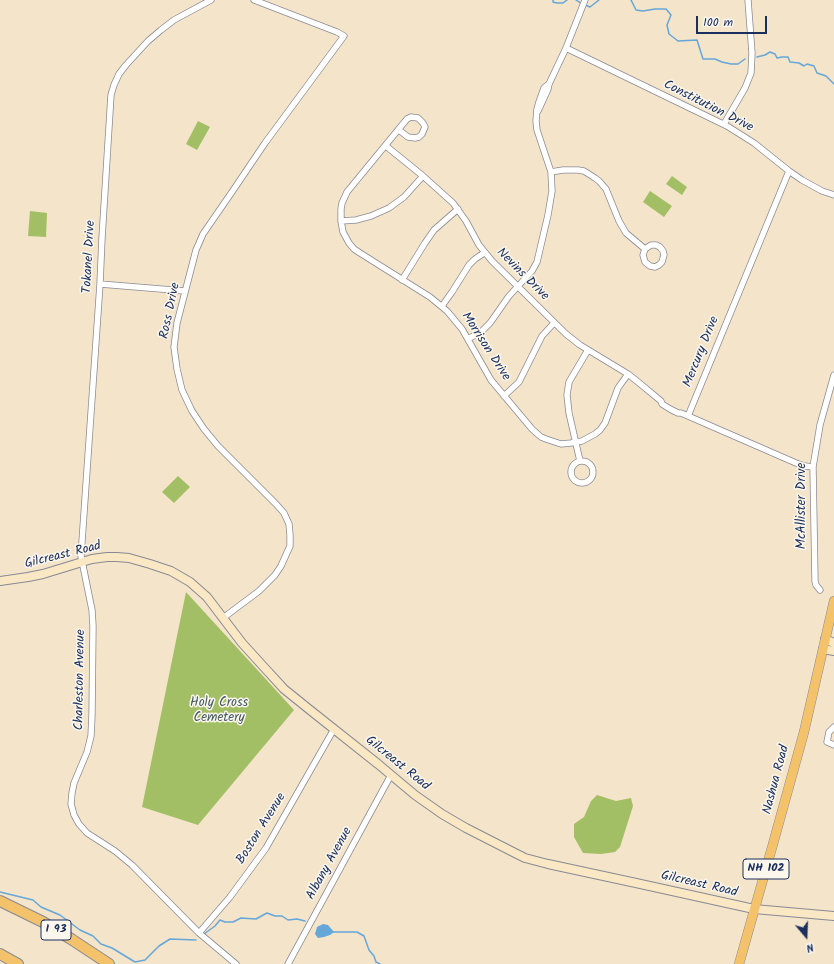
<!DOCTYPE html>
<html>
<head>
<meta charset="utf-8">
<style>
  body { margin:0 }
  #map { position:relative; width:834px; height:964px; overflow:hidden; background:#f4e4ca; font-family:Kalam,sans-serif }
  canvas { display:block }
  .north { position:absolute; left:786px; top:916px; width:40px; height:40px; -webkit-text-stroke:3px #fbf7ec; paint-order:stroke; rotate:161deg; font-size:11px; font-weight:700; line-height:16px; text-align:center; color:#1b2f5e }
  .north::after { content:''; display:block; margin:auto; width:14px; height:18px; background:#1b2f5e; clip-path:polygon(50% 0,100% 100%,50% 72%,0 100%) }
  .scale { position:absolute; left:696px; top:16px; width:71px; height:18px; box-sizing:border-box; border:2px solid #1b2f5e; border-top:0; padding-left:5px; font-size:12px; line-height:14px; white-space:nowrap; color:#1b2f5e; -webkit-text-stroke:3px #fbf7ec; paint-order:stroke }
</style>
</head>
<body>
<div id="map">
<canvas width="834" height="964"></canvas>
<div class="north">N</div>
<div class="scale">100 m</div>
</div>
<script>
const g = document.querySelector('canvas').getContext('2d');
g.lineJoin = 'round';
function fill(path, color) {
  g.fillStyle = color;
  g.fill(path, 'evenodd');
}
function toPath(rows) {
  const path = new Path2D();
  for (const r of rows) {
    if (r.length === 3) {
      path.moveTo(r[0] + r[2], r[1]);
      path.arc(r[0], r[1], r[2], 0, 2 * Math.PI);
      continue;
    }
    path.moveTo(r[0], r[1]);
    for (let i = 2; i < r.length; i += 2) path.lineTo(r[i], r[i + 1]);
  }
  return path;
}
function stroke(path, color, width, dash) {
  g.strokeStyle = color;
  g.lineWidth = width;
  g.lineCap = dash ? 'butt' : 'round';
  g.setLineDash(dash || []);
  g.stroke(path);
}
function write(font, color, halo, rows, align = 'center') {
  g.font = font + ' Kalam,sans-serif';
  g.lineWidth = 3;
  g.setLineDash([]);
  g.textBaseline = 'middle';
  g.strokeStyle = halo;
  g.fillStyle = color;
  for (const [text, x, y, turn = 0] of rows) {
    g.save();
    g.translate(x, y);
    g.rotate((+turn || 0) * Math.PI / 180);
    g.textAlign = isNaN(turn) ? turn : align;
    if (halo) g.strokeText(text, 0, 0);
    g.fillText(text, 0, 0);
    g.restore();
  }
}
fill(toPath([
  [198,121,210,127,197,150,186,144],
  [672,176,687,187,682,195,666,184],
  [650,191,672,206,664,217,643,202],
  [30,211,47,213,46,237,28,236],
  [178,476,190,487,174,503,162,492],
  [186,592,294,710,198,825,142,807],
  [597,795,616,801,631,798,633,806,620,847,615,852,601,854,583,853,574,837,574,824,584,817,591,801]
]), '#a3bf65');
fill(toPath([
  [323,924,328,925,334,932,330,935,324,937,318,938,315,934,317,927]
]), '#65a7d9');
stroke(toPath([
  [553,0,553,2,557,3,563,3,567,0],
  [576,0,582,4],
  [631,0,636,10,643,11,655,9,666,9,671,15,667,25,669,34,678,41,697,40,703,59,715,59,722,62,731,64,738,64,745,59],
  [585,5,590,7,599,0],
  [757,57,765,55,770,52,775,54,777,58,782,57,788,57,790,62,799,63,804,66,807,64,814,66,817,73,826,76,834,84],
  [0,892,33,900,41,907,60,915,80,930,93,936,101,944,112,948,135,962,145,960,159,946,170,939,196,940],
  [333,932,357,932,364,936,369,950,374,956,376,962,380,964],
  [204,934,215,926,220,920,225,922,233,922,241,918,256,919,267,913,275,916,282,916,288,920,297,919,305,921]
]), '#65a7d9', 1.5);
const street = toPath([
  [211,0,174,20,161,30,148,41,126,65,119,74,114,85,111,95,102,238,100,284,81,556,92,610,93,626,92,715,91,736,87,752,74,783,72,793,71,804,74,815,79,824,87,833,115,851,132,865,199,933,236,964],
  [566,48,727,126,754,143,789,171,802,180,822,191,834,195],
  [538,111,548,89,549,84,566,48,585,0],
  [724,124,745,88,751,73,752,53,748,0],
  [399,130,408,137,415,138,419,137,422,134,425,127,423,123,418,118,411,117,407,119,347,192,342,203,341,209,341,221,343,232,349,243,354,249,360,253,430,297,447,311,462,329,491,380,532,429,541,437,546,439,561,444,571,443,582,441,595,434,600,430,605,423,618,388,628,374],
  [386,146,423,176,453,203,466,221,479,245,492,261,566,334,580,345,628,374,638,382,661,401,662,404,670,409,678,413,681,413,688,416],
  [789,171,688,416,796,463,805,466,813,467],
  [551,172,563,170,578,170,584,171,595,178,599,181,606,189,619,221,626,233,645,249,643,255,645,262,650,266,655,267,659,265,662,262,664,255,663,251,660,247,656,245,651,245,645,249],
  [341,221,356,220,371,216,389,208,404,197,423,176],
  [402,280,425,243,434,230,458,209],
  [100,284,185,291],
  [442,306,452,292,469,265,475,259,484,253],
  [468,339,482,331,490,323,509,296,532,271,537,262,548,215,552,191,551,172,537,130,536,121,537,109,539,102,544,88,549,84],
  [504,396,519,382,542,336,554,323],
  [580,461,569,413,567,395,569,382,588,350],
  [582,472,11],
  [820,590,816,585,815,581,813,467,820,425,834,375],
  [223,618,259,591,275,575,281,566,290,546,290,535,289,524,284,513,276,504,218,446,204,429,192,411,182,390,177,369,174,347,177,323,196,250,203,234,234,189,265,143,344,36,337,32,254,0],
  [834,727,829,732,827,742,834,745],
  [199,933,230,897,266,848,334,729],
  [288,964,391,775]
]);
const secondary = toPath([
  [0,581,28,577,43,574,92,559,107,557,117,557,129,558,150,564,171,571,190,582,207,597,242,643,262,665,284,689,310,710,378,764,415,795,442,814,466,828,515,853,525,858,548,864,636,883,754,909,834,916],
  [825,639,834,643],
  [823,649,834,651]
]);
const primary = toPath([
  [739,964,773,844,804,732,834,601]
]);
const highway = toPath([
  [0,901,43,922,71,939,109,964],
  [0,954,18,964]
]);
stroke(street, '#888a94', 7);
stroke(secondary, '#888a94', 10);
stroke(primary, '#888a94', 10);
stroke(highway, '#888a94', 12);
stroke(street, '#fff', 5.5);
stroke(secondary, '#fae7c3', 8);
stroke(primary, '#f3c26a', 9);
stroke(highway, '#f3c26a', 10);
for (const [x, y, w] of [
  [766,869,46],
  [56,930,30]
]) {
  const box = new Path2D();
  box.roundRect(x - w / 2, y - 10, w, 20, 3);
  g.fillStyle = '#fbf7ec';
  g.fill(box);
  stroke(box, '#1b2f5e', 1);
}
write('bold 12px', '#1b2f5e', null, [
  ["NH 102",766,869],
  ["I 93",56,930]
]);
write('13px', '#1b2f5e', '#fbf7ec', [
  ["Constitution Drive",708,107,27],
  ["Tokanel Drive",90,257,-87],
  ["Nevins Drive",522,275,45],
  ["Ross Drive",171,311,-78],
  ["Morrison Drive",485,347,57],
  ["Mercury Drive",702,352,-68],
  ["McAllister Drive",803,506,-90],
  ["Gilcreast Road",63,556,-14],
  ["Charleston Avenue",81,680,-89],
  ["Gilcreast Road",397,764,39],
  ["Nashua Road",777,780,-75],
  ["Boston Avenue",262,829,-58],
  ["Albany Avenue",330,864,-61],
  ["Gilcreast Road",699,885,13]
]);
write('13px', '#445a60', '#fbf7ec', [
  ["Holy Cross",219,704],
  ["Cemetery",219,719]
]);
</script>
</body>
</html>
